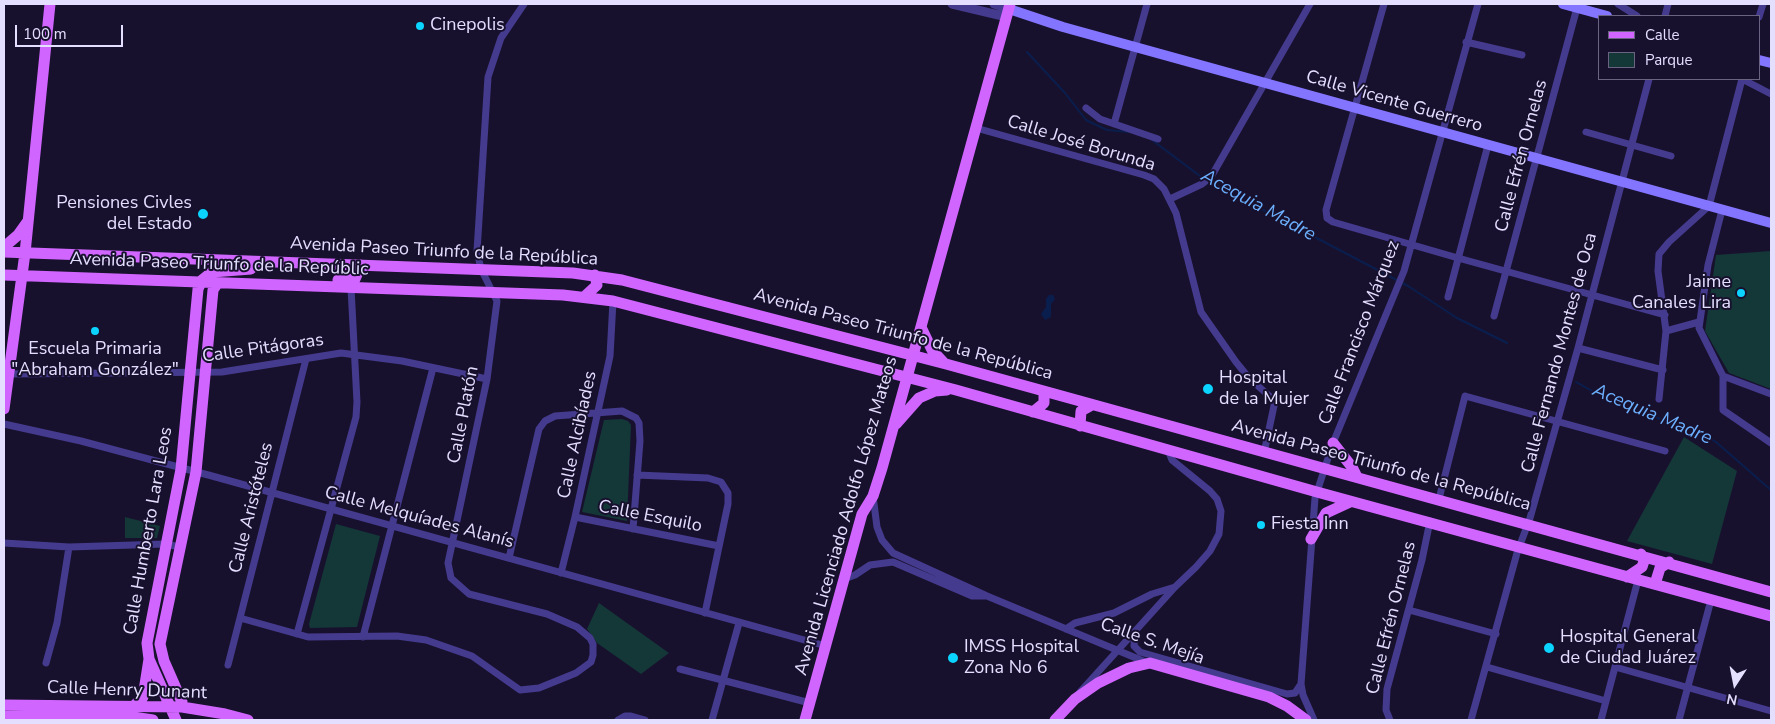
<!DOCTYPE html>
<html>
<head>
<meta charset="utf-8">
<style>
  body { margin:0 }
  #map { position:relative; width:1775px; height:724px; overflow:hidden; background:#18112e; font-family:"Nunito Sans",sans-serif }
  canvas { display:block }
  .frame { position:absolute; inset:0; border:5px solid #e4deff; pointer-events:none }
  .legend { position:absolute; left:1598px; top:15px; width:162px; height:65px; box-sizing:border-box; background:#18112e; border:1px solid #6a6382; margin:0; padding:6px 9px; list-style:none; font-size:15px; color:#e4deff }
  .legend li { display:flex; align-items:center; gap:10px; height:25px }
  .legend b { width:25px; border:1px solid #6a6382 }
  .north { position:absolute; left:1710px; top:659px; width:50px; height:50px; -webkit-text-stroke:4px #18112e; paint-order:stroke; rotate:191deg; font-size:14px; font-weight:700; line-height:20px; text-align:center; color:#e4deff }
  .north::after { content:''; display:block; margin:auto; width:18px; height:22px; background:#e4deff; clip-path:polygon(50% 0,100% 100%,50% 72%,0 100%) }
  .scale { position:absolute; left:15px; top:25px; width:108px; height:22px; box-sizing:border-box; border:2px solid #e4deff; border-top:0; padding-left:6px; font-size:15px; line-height:18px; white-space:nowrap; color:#e4deff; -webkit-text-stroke:4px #18112e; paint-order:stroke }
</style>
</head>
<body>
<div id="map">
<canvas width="1775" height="724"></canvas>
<div class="frame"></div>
<ul class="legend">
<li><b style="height:6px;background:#d165ff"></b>Calle</li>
<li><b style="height:14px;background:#143738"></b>Parque</li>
</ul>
<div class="north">N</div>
<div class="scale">100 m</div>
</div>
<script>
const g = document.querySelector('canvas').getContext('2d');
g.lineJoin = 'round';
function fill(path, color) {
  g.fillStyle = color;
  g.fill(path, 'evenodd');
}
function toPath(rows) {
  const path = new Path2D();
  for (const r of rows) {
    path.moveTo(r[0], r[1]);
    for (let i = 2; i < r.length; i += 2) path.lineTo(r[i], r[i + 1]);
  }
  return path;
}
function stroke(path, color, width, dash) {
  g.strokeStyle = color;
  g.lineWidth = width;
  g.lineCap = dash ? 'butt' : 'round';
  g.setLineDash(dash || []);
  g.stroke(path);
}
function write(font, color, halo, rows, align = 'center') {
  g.font = font + ' "Nunito Sans",sans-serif';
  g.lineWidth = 4;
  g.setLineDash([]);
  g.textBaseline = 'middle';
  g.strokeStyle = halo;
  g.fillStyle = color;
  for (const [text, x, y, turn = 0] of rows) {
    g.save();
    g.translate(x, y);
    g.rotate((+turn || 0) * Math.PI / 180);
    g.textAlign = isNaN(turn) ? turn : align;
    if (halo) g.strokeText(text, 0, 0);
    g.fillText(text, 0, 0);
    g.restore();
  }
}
fill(toPath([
  [1771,251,1771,389,1729,373,1705,331,1716,255],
  [622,419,628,421,631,425,627,521,582,512,604,420],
  [1684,437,1737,471,1712,564,1627,541],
  [125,517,160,526,157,538,125,538],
  [336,524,380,536,357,627,310,628,309,624],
  [599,603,669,653,641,674,597,643,587,629]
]), '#143738');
fill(toPath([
  [1049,295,1053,295,1055,299,1051,304,1051,317,1045,320,1041,314,1046,307,1046,299]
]), '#0a1e4e');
stroke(toPath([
  [1027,52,1065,93,1086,120,1107,130,1129,132],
  [1152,140,1204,179],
  [1208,181,1408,286,1457,318,1507,343],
  [1576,382,1612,402,1701,433,1716,442,1771,490]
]), '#0a1e4e', 2);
stroke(toPath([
  [1384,4,1326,210,1327,218,1333,222,1458,258,1665,315],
  [1618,4,1637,16],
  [1665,16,1668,4],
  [1759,17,1763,4],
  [1466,42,1522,55],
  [1742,79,1771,94],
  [1086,108,1100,119,1158,139],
  [1114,124,1147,4],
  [976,128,1144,175,1154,179,1164,189,1176,213,1201,312,1236,362,1249,378,1275,401,1264,453],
  [1586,132,1671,156],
  [1170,199,1202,184,1211,177,1310,4],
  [1722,210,1708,265,1699,328,1723,376],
  [1448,297,1488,145],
  [1494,316,1578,4],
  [1666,331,1699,322],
  [1578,348,1663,370],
  [7,374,222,372,341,353,402,361,487,379],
  [1723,376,1723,410,1771,443],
  [1723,376,1771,394],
  [1659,399,1666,331,1658,271,1659,254,1669,242,1709,206,1742,79],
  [4,424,81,441,212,476,826,646],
  [637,475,708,478,721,482,728,493,728,504,705,613],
  [873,496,877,527,882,540,893,553,987,596,1148,663],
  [1439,499,1465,396,1665,451],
  [575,517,719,546],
  [4,543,69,547,165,544,180,547],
  [509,558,539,429,545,421,555,416,622,411,636,418,639,423,640,441,633,529],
  [561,573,575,517,610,356,613,301],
  [844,579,855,575,870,565,893,562,972,596,986,596],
  [1409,610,1496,634],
  [240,618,308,637,397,636,426,640,472,656,520,690,539,688,576,673,591,662,593,655,593,644,590,638,577,627,547,614,469,594,451,578,448,563,487,379,497,301,481,269,477,251,488,77,501,38,524,4],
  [1066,629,1075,623,1114,613,1152,594,1175,587],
  [1135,632,1134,646,1140,652,1287,694,1295,693,1301,684],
  [297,634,356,417,357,402,351,288],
  [363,637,433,368],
  [46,663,57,623,69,547],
  [228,665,306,359],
  [1487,667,1606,701],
  [1615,667,1771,711],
  [680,669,810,703],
  [1080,692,1175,587,1196,567,1210,551,1219,534,1221,511,1217,499,1210,491,1172,460,1168,450],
  [618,720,625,716,631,716,645,720],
  [712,720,739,623],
  [1314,720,1303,695,1301,684,1315,498,1333,443,1404,271,1478,4],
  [1390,720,1386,710,1387,689,1422,560,1430,521],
  [1471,720,1517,553,1530,518,1578,348,1649,79],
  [1601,720,1638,580],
  [1679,720,1711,600]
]), '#453b8e', 7);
stroke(toPath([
  [952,4,1007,17],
  [994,4,1009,9]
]), '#453b8e', 9);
stroke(toPath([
  [1563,4,1607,16],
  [1009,9,1063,27,1771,223],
  [1759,60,1771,63]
]), '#8375ff', 10);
stroke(toPath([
  [4,247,18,235,28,221],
  [4,252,573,273,622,280,946,364,1771,592],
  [4,275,563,295,613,301,956,390,1317,492,1771,616],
  [338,280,355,279,361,265],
  [584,297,597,285,595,275],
  [921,327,932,350,944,363],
  [4,409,25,253,50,4],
  [1033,412,1044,403,1044,392],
  [896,424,919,398,935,391,947,390],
  [1080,426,1081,411,1092,405],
  [1333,443,1352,467,1357,477],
  [1311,539,1326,513,1350,502],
  [1627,577,1642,567,1644,561,1641,554],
  [1655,584,1660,568,1669,562],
  [4,705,182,707,225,714,248,720],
  [134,706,143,697,149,659],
  [182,707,182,702,164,661,160,644,196,472,213,290,217,284],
  [4,716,133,717,153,720],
  [176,720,149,659,147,643,181,469,198,289,202,280,212,272,251,269],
  [805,720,862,514,873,496,882,468,1010,4],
  [1055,720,1075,699,1098,683,1129,668,1150,663,1269,697,1287,706,1306,720]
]), '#d165ff', 11);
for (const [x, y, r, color] of [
  [420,26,5,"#0ad4ff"],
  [203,214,6,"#0ad4ff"],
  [1741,293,5,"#0ad4ff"],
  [95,331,5,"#0ad4ff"],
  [1208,389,6,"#0ad4ff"],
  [1261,525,5,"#0ad4ff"],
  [1549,648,6,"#0ad4ff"],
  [953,658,6,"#0ad4ff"]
]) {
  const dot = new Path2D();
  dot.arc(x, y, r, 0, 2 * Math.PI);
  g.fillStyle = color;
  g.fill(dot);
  stroke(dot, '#18112e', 2);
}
write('18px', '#e4deff', '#18112e', [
  ["Cinepolis",430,26],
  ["Pensiones Civles",192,204,"right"],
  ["del Estado",192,225,"right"],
  ["Jaime",1731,283,"right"],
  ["Canales Lira",1731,304,"right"],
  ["Escuela Primaria",95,350,"center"],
  ["\"Abraham González\"",95,371,"center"],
  ["Hospital",1219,379],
  ["de la Mujer",1219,400],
  ["Fiesta Inn",1271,525],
  ["Hospital General",1560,638],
  ["de Ciudad Juárez",1560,659],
  ["IMSS Hospital",964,648],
  ["Zona No 6",964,669]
], 'left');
write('18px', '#e4deff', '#18112e', [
  ["Calle Vicente Guerrero",1394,102,16],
  ["Calle José Borunda",1081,144,17],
  ["Calle Efrén Ornelas",1522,156,-75],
  ["Avenida Paseo Triunfo de la República",444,252,3],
  ["Avenida Paseo Triunfo de la Repúblic",219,265,2],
  ["Calle Francisco Márquez",1360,333,-69],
  ["Avenida Paseo Triunfo de la República",903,335,15],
  ["Calle Pitágoras",263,349,-8],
  ["Calle Fernando Montes de Oca",1560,353,-75],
  ["Calle Platón",464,415,-79],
  ["Calle Alcibíades",578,435,-78],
  ["Avenida Paseo Triunfo de la República",1381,466,15],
  ["Calle Aristóteles",252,508,-76],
  ["Avenida Licenciado Adolfo López Mateos",847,516,-74],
  ["Calle Esquilo",650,517,11],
  ["Calle Melquíades Alanís",419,518,15],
  ["Calle Humberto Lara Leos",149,531,-80],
  ["Calle Efrén Ornelas",1392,618,-76],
  ["Calle S. Mejía",1152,642,19],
  ["Calle Henry Dunant",127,691,2]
]);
write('italic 19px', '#6cb0ff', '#18112e', [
  ["Acequia Madre",1258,206,29],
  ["Acequia Madre",1652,415,23]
]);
</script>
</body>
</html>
